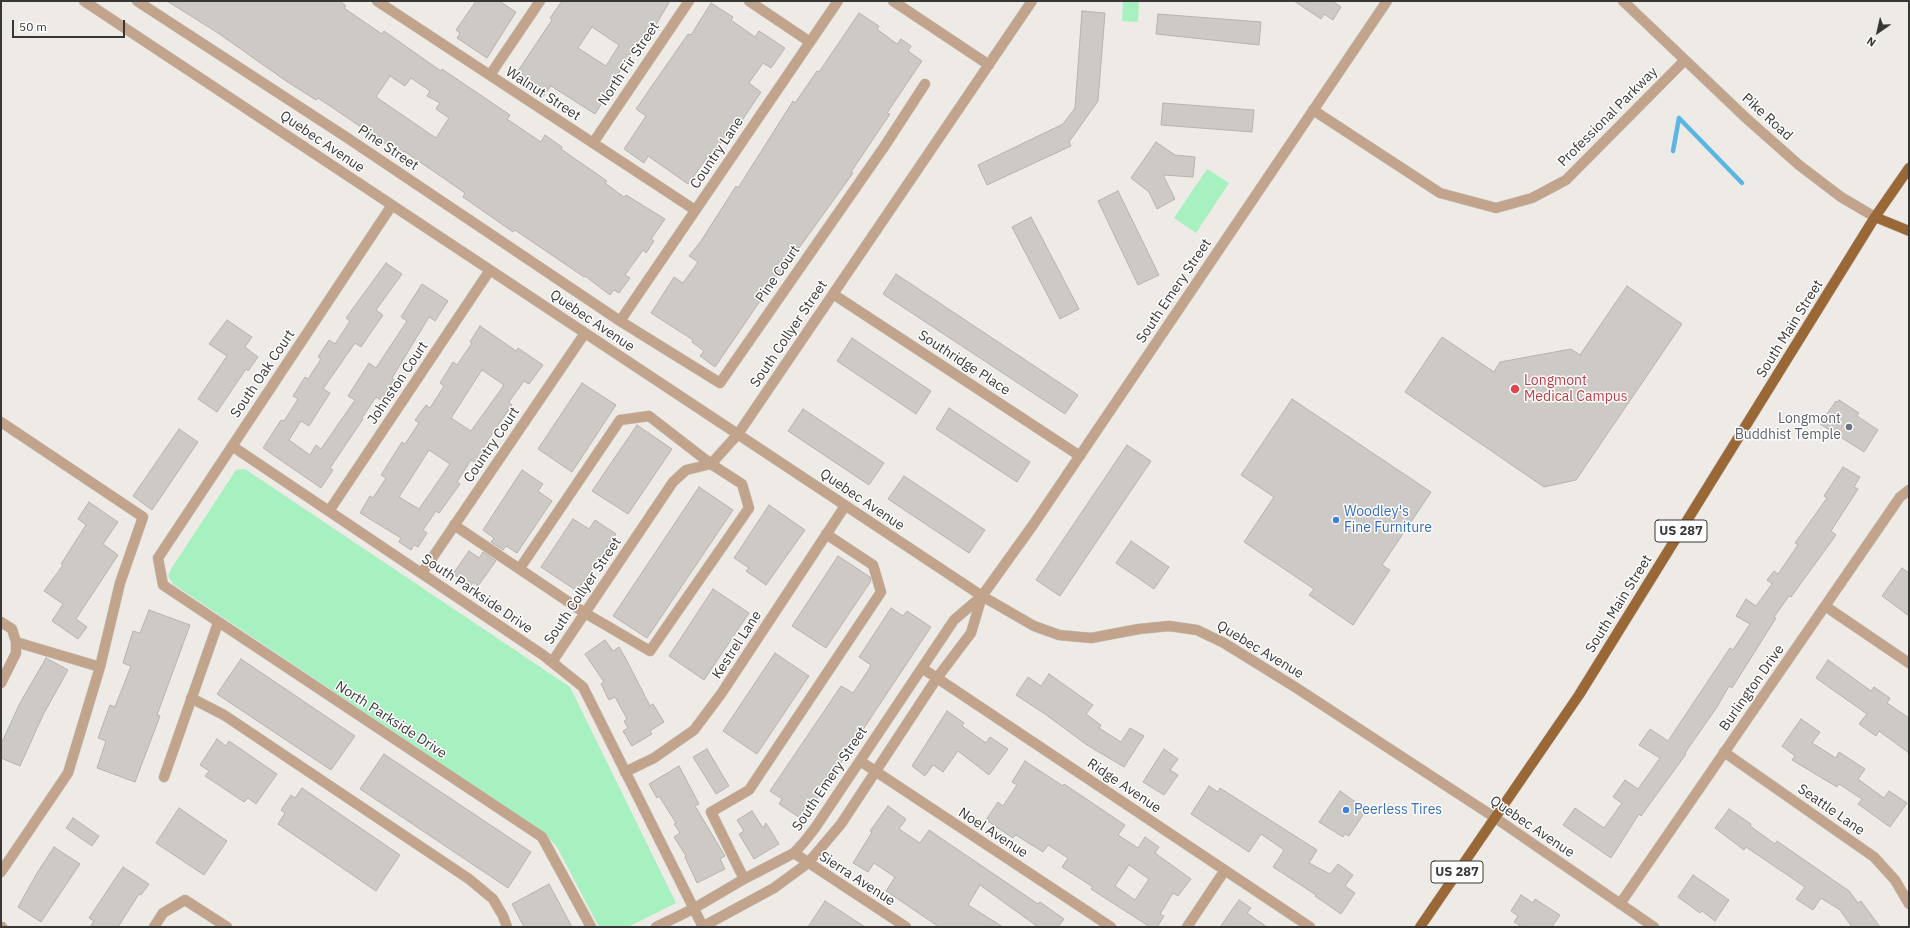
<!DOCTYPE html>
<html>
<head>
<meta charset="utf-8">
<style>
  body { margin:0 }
  #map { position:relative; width:1910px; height:928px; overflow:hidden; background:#eeebe6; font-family:"IBM Plex Sans",sans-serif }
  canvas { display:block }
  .frame { position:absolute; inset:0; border:2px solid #383735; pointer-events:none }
  .north { position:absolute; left:1858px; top:12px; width:40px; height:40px; -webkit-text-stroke:3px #fff; paint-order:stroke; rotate:214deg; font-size:11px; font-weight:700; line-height:16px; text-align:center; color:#383735 }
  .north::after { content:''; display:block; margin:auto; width:14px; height:18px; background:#383735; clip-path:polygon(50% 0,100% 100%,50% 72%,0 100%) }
  .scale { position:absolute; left:12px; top:20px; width:113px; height:18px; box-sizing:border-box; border:2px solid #383735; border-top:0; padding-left:5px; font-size:12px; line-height:14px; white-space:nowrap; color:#383735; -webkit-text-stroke:3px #fff; paint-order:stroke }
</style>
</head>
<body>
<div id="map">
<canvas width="1910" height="928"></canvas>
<div class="frame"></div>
<div class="north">N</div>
<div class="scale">50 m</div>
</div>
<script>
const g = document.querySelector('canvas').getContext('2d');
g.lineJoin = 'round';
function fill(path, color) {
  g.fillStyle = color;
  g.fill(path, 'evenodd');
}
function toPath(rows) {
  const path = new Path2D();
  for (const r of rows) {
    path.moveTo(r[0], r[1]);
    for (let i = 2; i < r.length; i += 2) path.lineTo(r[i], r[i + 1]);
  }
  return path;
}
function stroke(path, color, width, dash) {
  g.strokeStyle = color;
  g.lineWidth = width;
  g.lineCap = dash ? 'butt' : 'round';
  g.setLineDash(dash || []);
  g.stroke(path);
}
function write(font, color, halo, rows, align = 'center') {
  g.font = font + ' "IBM Plex Sans",sans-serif';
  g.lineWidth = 3;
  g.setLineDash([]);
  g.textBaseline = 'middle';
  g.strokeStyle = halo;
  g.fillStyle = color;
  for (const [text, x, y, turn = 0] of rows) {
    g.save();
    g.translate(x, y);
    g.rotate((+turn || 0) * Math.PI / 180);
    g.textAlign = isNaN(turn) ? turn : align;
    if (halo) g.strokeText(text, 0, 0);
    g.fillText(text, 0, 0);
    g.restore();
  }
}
fill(toPath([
  [1123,1,1139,1,1138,22,1122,21],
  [1207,169,1229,183,1196,233,1174,218],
  [245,469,570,687,676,903,628,927,599,927,557,847,543,832,173,584,168,576,171,569,236,470]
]), '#a7f0c0');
stroke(toPath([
  [1679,118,1742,183],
  [1673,151,1679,118]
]), '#5ab6e2', 4.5);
const building = toPath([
  [167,1,340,1,346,6,344,8,382,34,384,31,441,71,442,69,510,115,507,119,541,142,545,135,562,147,561,149,607,181,605,183,624,197,626,195,665,219,651,239,654,241,646,253,643,250,625,275,630,278,619,293,614,290,610,295,585,276,584,277,515,230,513,232,463,197,465,193,404,151,401,154,318,98,316,100,286,81,218,33,167,1],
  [390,76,405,86,411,78,430,91,427,96,440,103,436,109,449,118,436,138,376,97,390,76],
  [476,1,499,1,516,12,487,58,457,38,460,33,456,30,476,1],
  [562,1,670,1,655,26,651,23,618,74,620,75,595,114,551,86,542,98,519,82,524,75,518,71,552,20,550,18,562,1],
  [592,27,619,45,606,66,578,48,592,27],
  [1294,1,1332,1,1341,7,1333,20,1324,14,1321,19,1294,1],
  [711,3,733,17,731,20,755,37,759,31,785,48,771,68,763,63,749,83,761,92,739,125,734,122,715,152,712,151,688,184,648,156,644,163,624,149,646,116,636,109,688,34,691,35,711,3],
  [1082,11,1105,13,1098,101,1069,142,1071,146,987,185,978,165,1063,124,1075,108,1082,11],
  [859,13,879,26,877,29,897,44,901,39,911,46,908,51,922,61,887,113,890,114,851,172,853,173,799,248,797,247,715,367,700,356,704,351,692,342,693,340,651,313,674,277,683,283,698,262,689,256,701,241,736,186,738,188,793,101,795,103,817,71,819,72,859,13],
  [1158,14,1261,22,1259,45,1156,34,1158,14],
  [1163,103,1254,110,1252,132,1161,125,1163,103],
  [1156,142,1175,155,1195,157,1193,177,1163,175,1175,199,1157,209,1149,192,1131,178,1156,142],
  [1118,191,1159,275,1138,285,1098,201,1118,191],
  [1031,217,1079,309,1060,319,1012,227,1031,217],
  [386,263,402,274,376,310,383,315,361,347,355,343,323,389,330,393,309,426,301,421,289,440,310,455,316,445,321,449,355,400,348,396,369,363,376,368,407,321,401,317,422,284,448,301,435,321,429,317,392,378,394,380,381,400,376,397,362,418,363,419,330,468,333,470,321,488,263,448,281,420,284,421,298,399,293,396,305,377,308,379,321,359,318,357,329,340,335,344,350,321,346,318,386,263],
  [896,274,1078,395,1065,414,883,294,896,274],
  [1627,286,1682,324,1576,480,1544,487,1405,392,1442,337,1494,372,1500,362,1571,349,1580,355,1627,286],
  [227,320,252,337,245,347,258,357,248,371,246,369,217,412,198,399,227,356,209,344,227,320],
  [480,326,516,351,518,348,543,365,529,384,524,381,509,402,512,405,487,441,489,443,476,463,471,460,457,482,460,484,439,513,436,511,423,530,427,533,418,547,414,545,411,550,399,542,401,538,360,513,370,496,373,498,386,478,381,475,402,442,405,444,419,423,415,420,426,405,430,408,444,386,440,383,453,362,457,365,472,343,470,342,480,326],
  [482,370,504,385,471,431,451,418,482,370],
  [429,450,450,464,419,509,399,497,429,450],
  [852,338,931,391,916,414,837,361,852,338],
  [582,383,616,405,572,472,538,449,582,383],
  [1292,399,1431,492,1382,565,1390,570,1353,625,1309,595,1314,589,1244,542,1274,497,1241,475,1292,399],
  [1839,400,1859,413,1857,416,1878,430,1864,452,1820,424,1836,401,1838,402,1839,400],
  [949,408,1030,462,1017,482,936,429,949,408],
  [803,409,884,463,869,485,788,431,803,409],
  [637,425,672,449,628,514,592,491,637,425],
  [179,429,198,442,152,510,133,496,179,429],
  [1127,445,1151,461,1060,596,1036,580,1127,445],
  [1843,467,1860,477,1854,487,1858,489,1831,531,1836,535,1791,597,1789,596,1774,617,1776,618,1732,688,1729,686,1717,707,1685,753,1686,754,1641,816,1639,814,1611,858,1563,825,1575,808,1604,828,1622,803,1613,797,1625,780,1638,789,1660,758,1639,745,1650,729,1668,741,1730,648,1733,650,1750,624,1736,616,1746,599,1756,606,1772,584,1767,580,1774,571,1778,574,1798,545,1795,543,1827,498,1824,496,1843,467],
  [522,470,543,484,538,491,552,501,517,553,506,546,503,550,491,542,494,538,483,530,522,470],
  [904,476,985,530,969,553,888,499,904,476],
  [699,487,733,510,647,638,613,616,699,487],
  [89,502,118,522,103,544,118,555,76,619,87,627,78,639,52,621,63,604,44,591,63,565,61,564,86,525,78,519,89,502],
  [769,505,805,530,766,585,746,571,749,568,734,558,769,505],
  [573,519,589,529,595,520,616,534,577,591,541,567,573,519],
  [1131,541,1169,567,1154,589,1116,563,1131,541],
  [469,551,479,558,483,552,496,561,478,586,473,582,471,586,453,574,469,551],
  [838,556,870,577,871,581,826,648,792,626,838,556],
  [1902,568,1909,573,1909,616,1882,596,1902,568],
  [713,589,749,613,704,680,669,656,713,589],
  [891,608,903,616,907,611,931,627,803,820,779,804,782,799,770,791,841,686,853,693,869,669,871,665,859,657,891,608],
  [149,610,190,625,157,715,160,716,135,782,97,768,106,741,98,738,110,705,115,707,131,666,123,663,133,631,140,633,149,610],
  [605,640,613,651,619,647,626,659,650,706,653,704,664,722,650,731,652,734,632,746,623,731,628,728,624,721,627,719,615,697,609,700,601,684,604,682,585,654,605,640],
  [775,653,809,676,757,754,723,731,775,653],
  [46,658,68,670,43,715,20,766,1,758,1,744,20,703,46,658],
  [241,659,355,736,331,770,217,694,241,659],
  [1828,660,1871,691,1874,687,1890,698,1887,703,1909,718,1909,753,1879,731,1876,736,1859,724,1867,714,1816,678,1828,660],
  [1049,674,1093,705,1086,714,1101,725,1099,728,1121,742,1130,728,1144,736,1124,767,1087,745,1045,714,1016,695,1028,677,1041,686,1049,674],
  [947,711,964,723,962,726,986,743,990,737,1008,749,989,775,958,751,943,772,933,765,925,776,912,766,947,711],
  [1801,719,1820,732,1812,743,1836,758,1839,752,1865,769,1858,779,1884,798,1889,791,1907,803,1890,827,1858,804,1862,799,1839,784,1837,787,1792,760,1795,756,1782,746,1801,719],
  [217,739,226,746,229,741,277,774,256,804,248,798,244,802,205,776,209,771,200,765,217,739],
  [707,749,729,786,716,794,693,757,707,749],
  [1164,749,1178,759,1170,770,1178,775,1164,795,1143,782,1164,749],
  [384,754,531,852,508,888,360,789,384,754],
  [1025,761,1063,786,1064,784,1125,825,1118,835,1138,848,1145,837,1159,847,1155,853,1191,879,1178,896,1173,893,1160,914,1164,916,1157,927,1150,927,1091,889,1093,887,1062,867,1068,858,1048,845,1043,852,1016,835,1013,838,986,820,998,802,1003,806,1017,785,1012,782,1025,761],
  [1129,865,1149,879,1135,900,1115,886,1129,865],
  [679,766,699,804,695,806,725,856,720,859,725,869,697,883,685,857,686,856,674,837,680,833,674,824,676,823,659,796,657,798,649,784,679,766],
  [1209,786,1218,792,1220,788,1317,850,1309,863,1330,874,1338,864,1353,875,1345,886,1355,893,1341,914,1315,896,1316,895,1273,867,1284,850,1261,834,1249,852,1191,814,1209,786],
  [302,788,400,855,376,891,278,824,285,813,281,810,291,795,295,798,302,788],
  [1340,791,1363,807,1361,810,1365,812,1349,836,1345,834,1343,837,1319,822,1340,791],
  [888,806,906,819,899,829,920,843,929,830,1038,904,1040,902,1064,919,1058,927,1038,927,980,885,968,905,1003,927,939,927,886,891,895,877,874,863,868,872,853,863,872,832,870,831,888,806],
  [179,808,227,841,204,875,156,843,179,808],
  [1729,809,1751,824,1750,826,1775,844,1777,841,1849,891,1858,903,1861,901,1880,927,1852,927,1840,910,1821,898,1813,910,1796,899,1805,887,1746,847,1744,850,1715,828,1729,809],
  [752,811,763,828,766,823,779,844,754,859,739,834,744,831,737,820,752,811],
  [73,818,99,836,92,846,66,828,73,818],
  [54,847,80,864,41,922,18,907,37,873,54,847],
  [123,867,149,884,141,895,139,894,118,927,90,927,94,921,89,918,123,867],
  [1693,875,1729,900,1715,921,1702,911,1700,913,1678,897,1693,875],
  [549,884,572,927,524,927,512,904,549,884],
  [1521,895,1533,903,1535,899,1560,915,1552,927,1522,927,1514,922,1518,916,1511,911,1521,895],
  [1239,900,1251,908,1247,913,1267,927,1220,927,1239,900],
  [825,901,865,927,808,927,825,901]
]);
fill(building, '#cdcac5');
stroke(building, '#b6b3af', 1);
const minor = toPath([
  [84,1,982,596,1034,626,1059,635,1091,638,1139,629,1169,626,1197,630,1224,643,1295,687,1494,817,1654,927],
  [137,1,346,137,620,321,720,383,884,147,925,84],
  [377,1,695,210],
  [749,1,810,42],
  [893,1,989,65],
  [1623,1,1746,118,1799,165,1841,197,1875,217],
  [490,75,540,1],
  [1313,110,1440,193,1496,208,1532,198,1566,180,1685,60],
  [593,143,689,1],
  [392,205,158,558,163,585,542,837,591,927],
  [833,294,1080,456],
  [620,321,838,1],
  [1,422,143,517,120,583,100,667,68,773,1,872],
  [232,446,543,655,583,687,703,927],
  [329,511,490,270],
  [454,525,585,613,650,651,749,508,742,484,711,464,649,416,620,420,520,568],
  [422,573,585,333],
  [1825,606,1909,663],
  [1,622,12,629,16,642,16,653,1,683],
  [16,642,100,667],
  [552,662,673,482,686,470,711,464,738,434,1032,1],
  [922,668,1310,927],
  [191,698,224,715,469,879,493,899,503,916,507,927],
  [1724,752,1874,857,1895,880,1909,904],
  [860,761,1111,927],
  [625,772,654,758,694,730,721,694,845,506],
  [164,777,218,623],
  [794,853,906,927],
  [744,879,711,812,749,790,881,592,873,565,826,534],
  [1620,904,1900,497,1909,490],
  [1,927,2,927],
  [154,927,163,913,185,900,227,927],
  [656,927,693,909,744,879,794,853,804,842,815,828,954,620,982,596,1033,525,1387,1],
  [702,927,774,888,808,863,841,824,937,678,971,633,982,596],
  [1187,927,1225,870]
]);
const major = toPath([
  [1875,217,1909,231],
  [1420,927,1579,695,1875,217,1909,168]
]);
stroke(minor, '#cac7c3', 11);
stroke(major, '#cac7c3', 11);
stroke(minor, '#c1a48b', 10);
stroke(major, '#9a6737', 10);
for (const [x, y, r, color] of [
  [1515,389,5,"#e0444e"],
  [1849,427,4,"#6b7280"],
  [1336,520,4,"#3f7fe0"],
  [1346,810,4,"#3f7fe0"]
]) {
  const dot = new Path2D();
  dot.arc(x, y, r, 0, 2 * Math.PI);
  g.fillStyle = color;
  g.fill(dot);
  stroke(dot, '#fff', 1.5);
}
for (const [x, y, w] of [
  [1681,531,52],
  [1457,872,52]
]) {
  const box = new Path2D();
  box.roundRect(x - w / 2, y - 11, w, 22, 3);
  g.fillStyle = '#fff';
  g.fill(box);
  stroke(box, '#383735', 1);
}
write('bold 13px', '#383735', null, [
  ["US 287",1681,531],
  ["US 287",1457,872]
]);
write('14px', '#383735', '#fff', [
  ["North Fir Street",629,64,-56],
  ["Walnut Street",543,94,33],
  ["Professional Parkway",1608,117,-45],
  ["Pike Road",1767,117,42],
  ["Quebec Avenue",322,142,34],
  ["Pine Street",388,148,34],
  ["Country Lane",717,153,-56],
  ["Pine Court",778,274,-55],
  ["South Emery Street",1174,291,-56],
  ["Quebec Avenue",592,321,34],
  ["South Main Street",1790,329,-58],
  ["South Collyer Street",789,334,-56],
  ["Southridge Place",964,363,33],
  ["South Oak Court",263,374,-56],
  ["Johnston Court",398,383,-56],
  ["Country Court",492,445,-56],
  ["Quebec Avenue",862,500,34],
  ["South Collyer Street",583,591,-56],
  ["South Parkside Drive",477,594,34],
  ["South Main Street",1619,604,-58],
  ["Kestrel Lane",737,645,-57],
  ["Quebec Avenue",1260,650,31],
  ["Burlington Drive",1752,688,-55],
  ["North Parkside Drive",391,720,33],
  ["South Emery Street",830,779,-56],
  ["Ridge Avenue",1124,786,34],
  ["Seattle Lane",1831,810,35],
  ["Quebec Avenue",1532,827,34],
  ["Noel Avenue",993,833,33],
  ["Sierra Avenue",857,879,33]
]);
write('14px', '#be3a42', '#fff', [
  ["Longmont",1524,381],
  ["Medical Campus",1524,397]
], 'left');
write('14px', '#5b616d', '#fff', [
  ["Longmont",1841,419],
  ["Buddhist Temple",1841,435]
], 'right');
write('14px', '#366cbe', '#fff', [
  ["Woodley's",1344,512],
  ["Fine Furniture",1344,528],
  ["Peerless Tires",1354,810]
], 'left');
</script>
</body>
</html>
